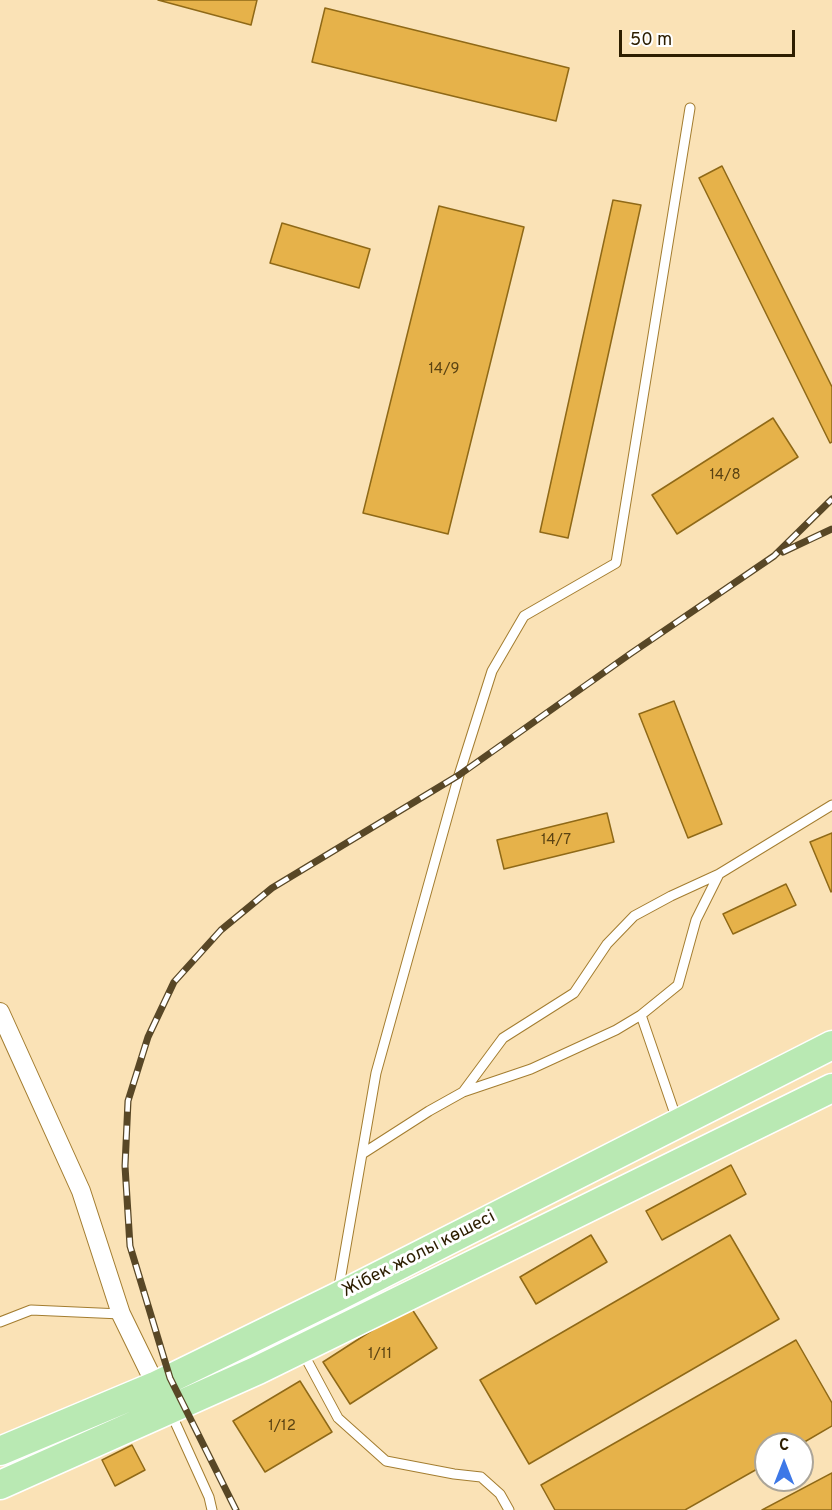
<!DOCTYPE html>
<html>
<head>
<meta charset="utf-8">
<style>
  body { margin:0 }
  #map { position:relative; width:832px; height:1510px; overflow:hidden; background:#fae2b6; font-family:Overpass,sans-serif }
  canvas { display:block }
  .north { position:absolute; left:754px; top:1432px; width:60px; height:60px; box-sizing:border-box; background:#fff; border:2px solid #aba599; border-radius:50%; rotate:0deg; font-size:16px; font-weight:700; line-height:24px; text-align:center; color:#2d1e00 }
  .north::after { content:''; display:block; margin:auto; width:21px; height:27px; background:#3d78e7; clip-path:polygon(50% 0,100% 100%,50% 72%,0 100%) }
  .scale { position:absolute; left:619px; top:30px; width:176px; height:27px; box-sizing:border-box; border:3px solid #2d1e00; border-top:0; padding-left:8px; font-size:18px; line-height:21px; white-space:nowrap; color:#2d1e00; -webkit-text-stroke:4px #fff; paint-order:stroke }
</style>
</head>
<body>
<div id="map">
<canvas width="832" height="1510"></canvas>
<div class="north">С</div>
<div class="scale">50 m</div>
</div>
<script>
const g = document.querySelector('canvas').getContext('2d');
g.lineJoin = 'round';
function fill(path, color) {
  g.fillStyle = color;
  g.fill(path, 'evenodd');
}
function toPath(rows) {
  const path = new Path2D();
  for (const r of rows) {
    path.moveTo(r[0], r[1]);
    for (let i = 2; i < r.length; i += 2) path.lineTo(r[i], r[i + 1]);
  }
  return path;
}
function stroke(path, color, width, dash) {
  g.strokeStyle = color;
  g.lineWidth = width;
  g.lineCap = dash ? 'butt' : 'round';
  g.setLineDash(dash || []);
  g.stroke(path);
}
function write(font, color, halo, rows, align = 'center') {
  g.font = font + ' Overpass,sans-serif';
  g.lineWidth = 6;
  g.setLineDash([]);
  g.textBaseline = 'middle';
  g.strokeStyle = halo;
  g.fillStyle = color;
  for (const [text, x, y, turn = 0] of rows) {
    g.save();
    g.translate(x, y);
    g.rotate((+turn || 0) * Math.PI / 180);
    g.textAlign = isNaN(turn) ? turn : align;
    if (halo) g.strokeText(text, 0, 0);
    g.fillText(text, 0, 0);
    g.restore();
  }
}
const building = toPath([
  [158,0,257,0,251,25,158,0],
  [325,8,569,68,556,121,312,62,325,8],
  [722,166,832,387,832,442,830,443,699,178,722,166],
  [613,200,641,205,568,538,540,532,613,200],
  [439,206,524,227,448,534,363,513,439,206],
  [282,223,370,249,359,288,270,263,282,223],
  [773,418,798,457,677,534,652,495,773,418],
  [674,701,722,824,688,838,639,714,674,701],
  [607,813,614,842,504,869,497,840,607,813],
  [832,833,832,891,831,892,810,842,832,833],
  [786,884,796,905,733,934,723,914,786,884],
  [731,1165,746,1194,662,1240,646,1211,731,1165],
  [591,1235,607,1262,536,1304,520,1277,591,1235],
  [730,1235,779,1319,529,1464,480,1380,730,1235],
  [410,1306,437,1348,350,1404,323,1362,410,1306],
  [796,1340,832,1403,832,1426,801,1444,766,1444,766,1464,685,1510,555,1510,541,1485,796,1340],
  [300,1381,332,1432,265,1472,233,1421,300,1381],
  [132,1445,145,1470,115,1486,102,1460,132,1445],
  [832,1473,832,1510,762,1510,832,1473]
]);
fill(building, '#e6b24a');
stroke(building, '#8f6917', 1.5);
const lane = toPath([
  [641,1015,677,1120],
  [463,1092,503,1038,574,993,607,944,634,916,671,896,719,874,832,805],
  [362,1154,429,1111,463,1092,531,1069,616,1030,641,1015,678,985,696,920,719,874],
  [338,1292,376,1073,459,775,492,671,524,616,616,563,690,108],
  [0,1322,31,1310,121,1314],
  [302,1351,338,1418,386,1461,454,1474,481,1477,500,1494,509,1510],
  [170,1411,209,1497,212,1510]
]);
const street = toPath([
  [0,1012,81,1191,121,1314,160,1394]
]);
const primary = toPath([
  [0,1451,155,1386,337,1297,832,1045],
  [0,1485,258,1370,832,1088]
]);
stroke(lane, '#a37d30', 11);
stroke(street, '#a37d30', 20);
stroke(primary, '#fff', 31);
stroke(lane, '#fff', 9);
stroke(street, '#fff', 18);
stroke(primary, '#b9e9b3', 28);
const rail = toPath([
  [783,552,832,529],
  [236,1510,170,1378,130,1246,125,1166,128,1101,148,1037,174,982,221,930,272,888,459,775,630,654,774,556,832,499]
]);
stroke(rail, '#584726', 7);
stroke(rail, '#fff', 4.5, [14]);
write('15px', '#5b4312', null, [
  ["14/9",444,370],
  ["14/8",725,476],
  ["14/7",556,841],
  ["1/11",380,1355],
  ["1/12",282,1427]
]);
write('18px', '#2d1e00', '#fff', [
  ["Жібек жолы көшесі",419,1255,-27]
]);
</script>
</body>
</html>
